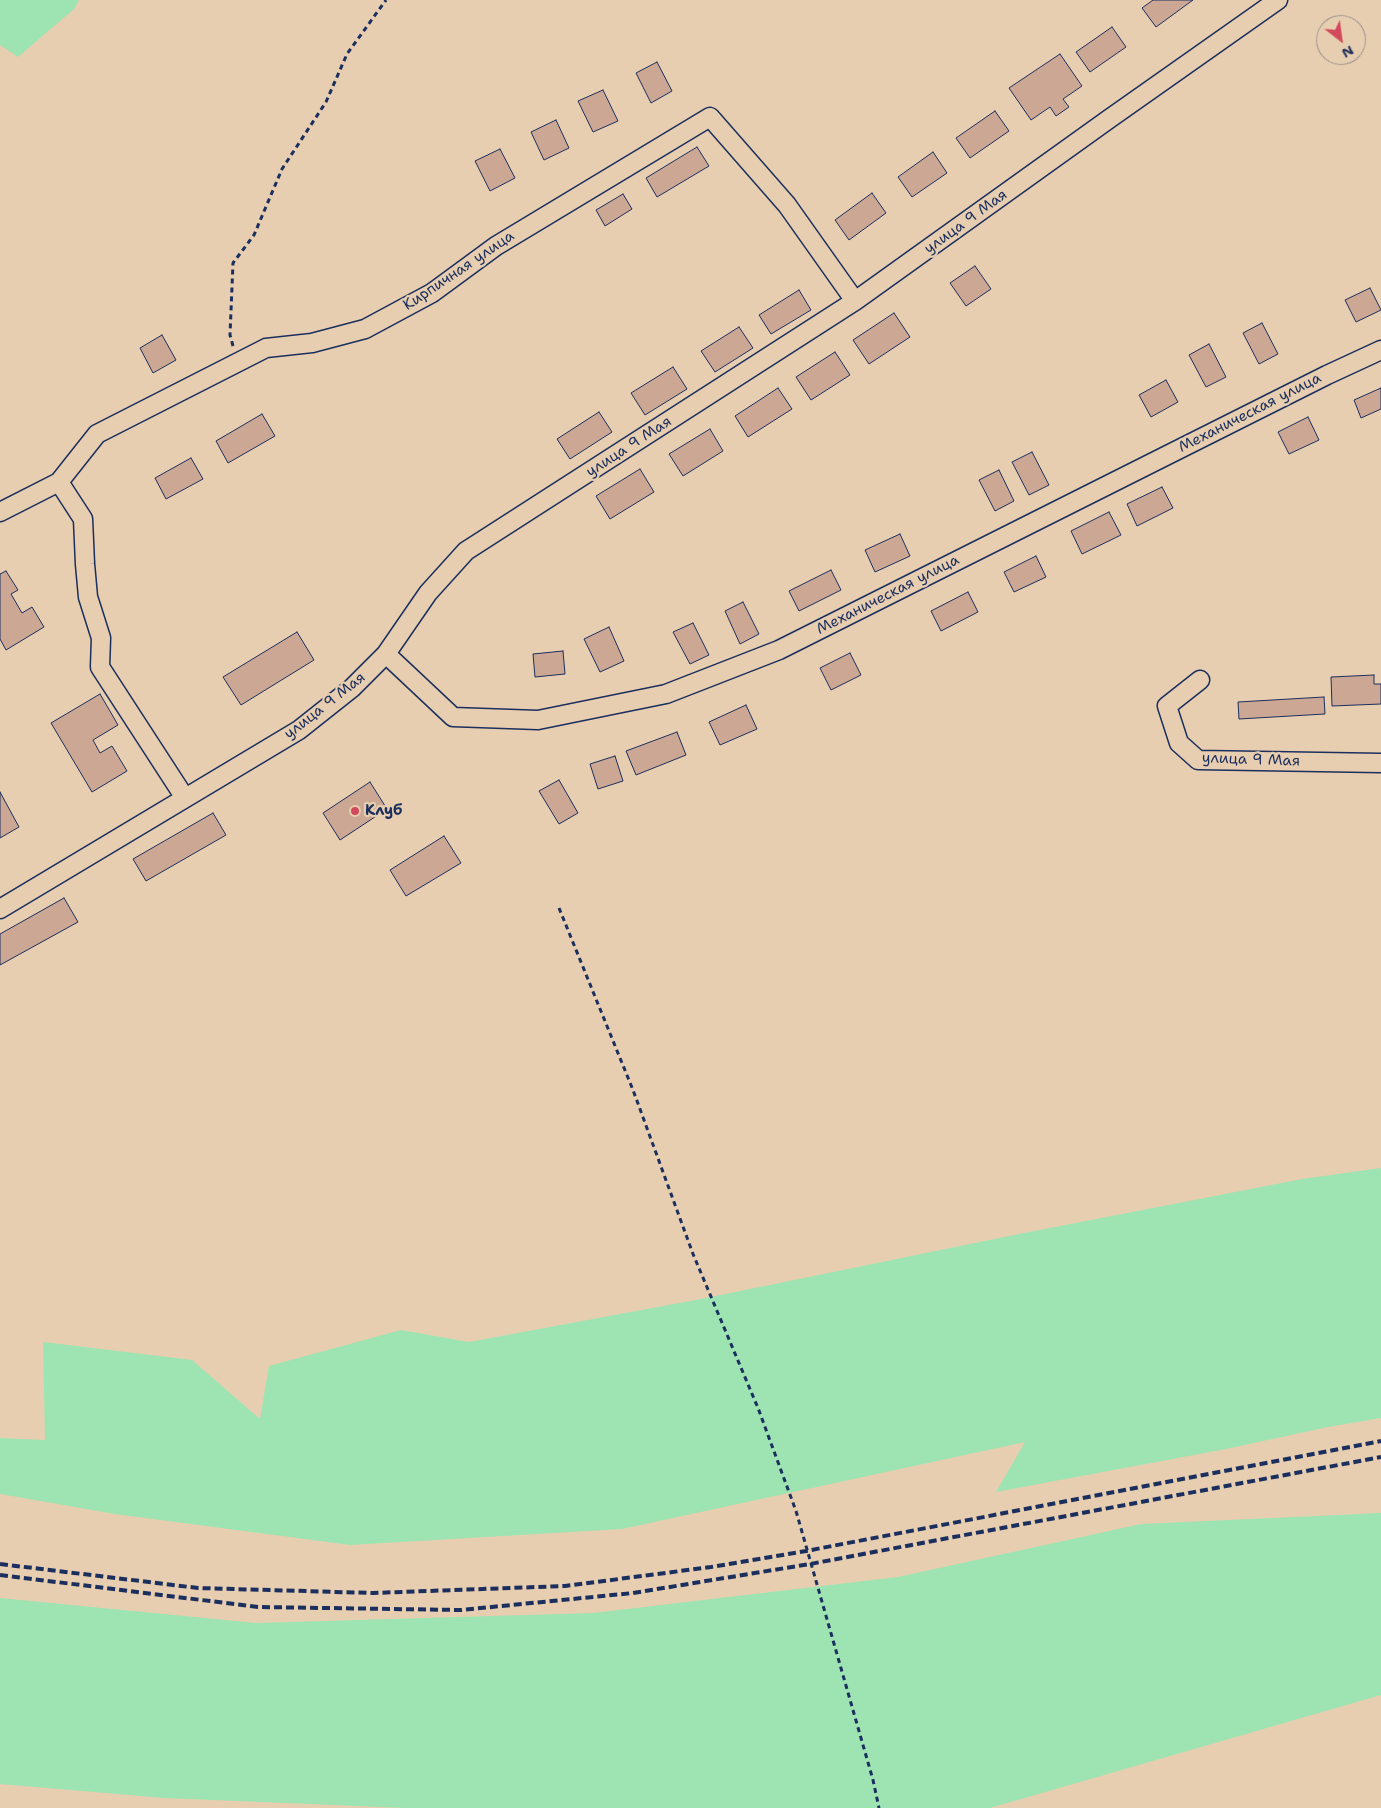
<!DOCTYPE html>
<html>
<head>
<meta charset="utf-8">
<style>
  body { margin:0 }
  #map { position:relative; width:1381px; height:1808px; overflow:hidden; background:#e8ceb0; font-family:"Shantell Sans",sans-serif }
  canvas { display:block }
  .north { position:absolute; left:1316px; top:15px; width:50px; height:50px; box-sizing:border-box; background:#e8ceb0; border:1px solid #968e8f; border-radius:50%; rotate:150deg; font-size:14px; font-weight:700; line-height:20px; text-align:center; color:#1b2f5e }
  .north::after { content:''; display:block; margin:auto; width:18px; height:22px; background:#d1495b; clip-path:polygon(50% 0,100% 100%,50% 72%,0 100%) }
</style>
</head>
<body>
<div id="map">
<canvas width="1381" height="1808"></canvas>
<div class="north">N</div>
</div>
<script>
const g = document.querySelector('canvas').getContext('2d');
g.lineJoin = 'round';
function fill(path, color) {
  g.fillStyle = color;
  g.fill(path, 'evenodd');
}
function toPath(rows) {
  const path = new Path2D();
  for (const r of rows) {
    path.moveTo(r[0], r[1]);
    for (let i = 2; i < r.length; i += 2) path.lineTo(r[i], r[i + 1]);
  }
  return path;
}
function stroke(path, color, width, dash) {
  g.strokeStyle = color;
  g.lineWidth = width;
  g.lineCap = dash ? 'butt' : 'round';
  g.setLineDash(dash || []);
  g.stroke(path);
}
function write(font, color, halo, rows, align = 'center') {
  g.font = font + ' "Shantell Sans",sans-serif';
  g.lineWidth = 4.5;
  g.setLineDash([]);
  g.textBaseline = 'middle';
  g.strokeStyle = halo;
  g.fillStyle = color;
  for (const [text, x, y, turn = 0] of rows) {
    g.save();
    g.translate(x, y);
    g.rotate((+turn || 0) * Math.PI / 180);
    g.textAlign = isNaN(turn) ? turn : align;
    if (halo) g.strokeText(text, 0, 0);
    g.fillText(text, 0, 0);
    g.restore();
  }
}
fill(toPath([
  [0,0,79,0,74,9,18,57,0,45],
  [1381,1168,1381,1418,1328,1427,1226,1449,996,1492,1025,1442,622,1529,350,1545,115,1514,0,1494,0,1438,45,1440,43,1342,192,1360,260,1419,269,1366,401,1330,469,1342,701,1299,1019,1234,1302,1179],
  [1381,1513,1381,1695,990,1808,406,1808,164,1798,0,1784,0,1598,256,1623,593,1613,898,1577,1141,1524]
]), '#9de4b2');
const building = toPath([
  [1153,0,1193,0,1156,27,1142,8,1153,0],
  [1112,27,1126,47,1090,72,1076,52,1112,27],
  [1060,54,1082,86,1063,99,1069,107,1056,116,1050,107,1031,120,1009,88,1060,54],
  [657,62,672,91,651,103,636,73,657,62],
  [603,90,618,121,593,132,578,101,603,90],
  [995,111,1009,131,970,158,956,138,995,111],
  [556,120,569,148,544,160,531,132,556,120],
  [697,147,709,166,657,197,646,178,697,147],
  [500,149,515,178,490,191,475,161,500,149],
  [933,152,947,173,912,197,898,177,933,152],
  [872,193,886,213,849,240,835,220,872,193],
  [623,194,632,209,605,226,596,210,623,194],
  [975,266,991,289,966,306,950,283,975,266],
  [1370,288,1381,310,1356,322,1345,300,1370,288],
  [799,290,811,310,771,334,759,315,799,290],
  [894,313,910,337,869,364,853,340,894,313],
  [1262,323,1278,354,1259,364,1243,333,1262,323],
  [739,327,753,348,715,372,701,351,739,327],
  [162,335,176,360,153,373,140,348,162,335],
  [1209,344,1226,377,1206,387,1189,355,1209,344],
  [835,352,850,375,811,400,796,377,835,352],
  [673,367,687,389,645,415,631,393,673,367],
  [1166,380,1178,402,1151,417,1139,395,1166,380],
  [778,388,792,409,748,437,735,416,778,388],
  [1381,388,1381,409,1361,418,1354,400,1381,388],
  [599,412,612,432,570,459,557,439,599,412],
  [262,414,275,436,228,463,216,441,262,414],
  [1308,417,1319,440,1289,454,1278,432,1308,417],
  [710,429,723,451,683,476,669,454,710,429],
  [1032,452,1049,485,1029,495,1012,462,1032,452],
  [191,458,203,479,166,499,155,478,191,458],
  [640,469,654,492,610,519,596,496,640,469],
  [999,470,1014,501,995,511,979,480,999,470],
  [1162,487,1173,508,1137,526,1127,504,1162,487],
  [1109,512,1121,535,1082,554,1071,531,1109,512],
  [900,534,910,556,875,572,865,550,900,534],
  [1036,556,1046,577,1014,592,1004,572,1036,556],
  [831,570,841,590,799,611,789,591,831,570],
  [6,571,18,590,11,594,22,613,32,607,44,627,6,650,0,639,0,574,6,571],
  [968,592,978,612,941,631,931,611,968,592],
  [743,602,759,634,740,644,725,611,743,602],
  [693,623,709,655,690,664,673,632,693,623],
  [609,627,624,661,600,672,584,639,609,627],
  [297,632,314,660,241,705,223,677,297,632],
  [563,651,565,674,535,677,533,654,563,651],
  [850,653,861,675,831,690,820,668,850,653],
  [1374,675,1374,684,1381,684,1381,704,1332,706,1331,677,1374,675],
  [100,694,118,725,93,740,100,753,112,746,127,771,92,792,51,723,100,694],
  [1324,697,1325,714,1239,719,1238,702,1324,697],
  [746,705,757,729,720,745,709,722,746,705],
  [677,732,686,755,636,775,626,751,677,732],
  [615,756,623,781,598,789,590,764,615,756],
  [559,780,578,813,559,824,539,791,559,780],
  [370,782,387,809,340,840,323,813,370,782],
  [0,792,19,827,0,838,0,792],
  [213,813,226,835,146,881,133,859,213,813],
  [444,836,461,863,406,896,390,870,444,836],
  [64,898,78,922,0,965,0,934,64,898]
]);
fill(building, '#cba794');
stroke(building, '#1b2f5e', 1);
const street = toPath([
  [59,482,83,519,85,564,88,597,101,638,100,667,185,798],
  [0,512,59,482,97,434,266,348,312,343,365,329,432,293,496,246,710,117,787,205,855,301],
  [386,654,453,717,538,720,666,694,779,650,1327,375,1381,350],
  [1200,680,1167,706,1179,743,1198,760,1381,763],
  [0,909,299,730,352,688,386,654,428,593,466,551,855,301,1109,119,1278,0]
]);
stroke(street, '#1b2f5e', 21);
stroke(toPath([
  [233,346,230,335,233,263,254,235,282,169,326,102,347,54,386,0],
  [559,908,633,1090,693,1254,758,1408,796,1511,873,1780,879,1808]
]), '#1b2f5e', 3, [5, 4]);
stroke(street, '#e8ceb0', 18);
stroke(toPath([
  [0,1564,198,1588,373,1593,565,1586,711,1567,806,1551,1381,1441],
  [0,1575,258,1607,461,1610,633,1593,810,1564,1381,1457]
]), '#1b2f5e', 4, [8, 4]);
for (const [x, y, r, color] of [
  [355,811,5,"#d1495b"]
]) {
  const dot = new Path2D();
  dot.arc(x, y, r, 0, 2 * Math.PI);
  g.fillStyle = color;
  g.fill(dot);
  stroke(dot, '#e8ceb0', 2);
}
write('15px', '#1b2f5e', '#e8ceb0', [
  ["улица 9 Мая",966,222,-36],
  ["Кирпичная улица",459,271,-34],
  ["Механическая улица",1250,413,-27],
  ["улица 9 Мая",629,447,-33],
  ["Механическая улица",888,595,-27],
  ["улица 9 Мая",325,706,-38],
  ["улица 9 Мая",1251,760,2]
]);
write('bold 15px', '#1b2f5e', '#e8ceb0', [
  ["Клуб",365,811]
], 'left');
</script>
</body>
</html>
